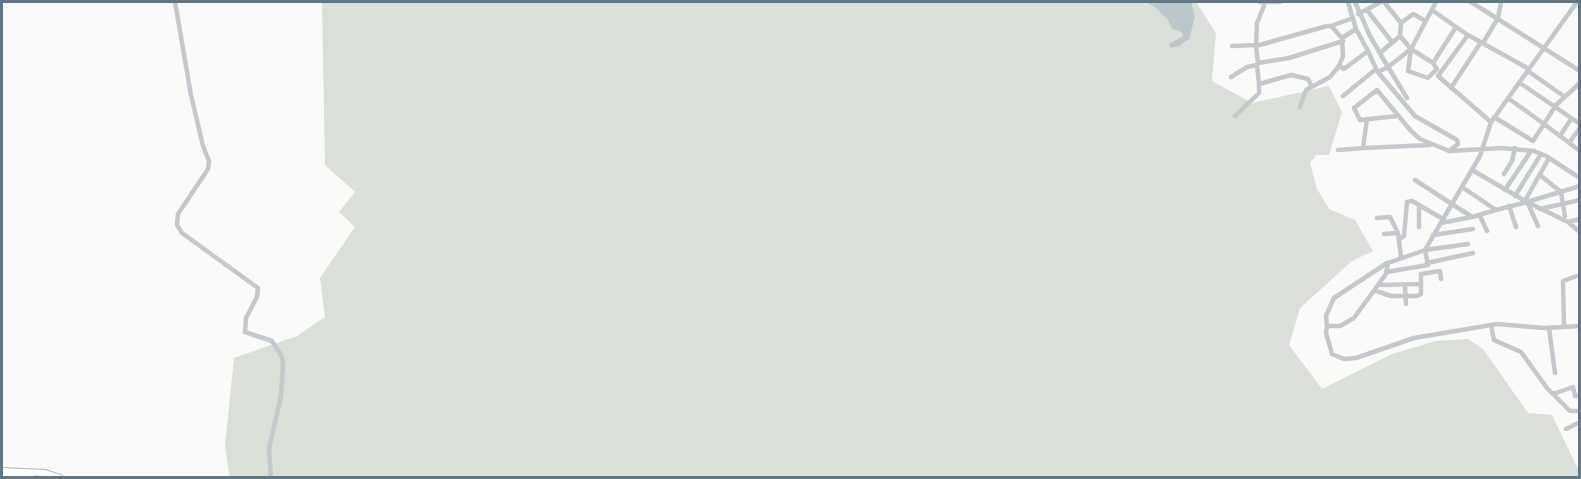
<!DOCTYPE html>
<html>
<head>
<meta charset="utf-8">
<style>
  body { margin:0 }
  #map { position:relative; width:1581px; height:479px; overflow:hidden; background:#fafaf8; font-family:"Nunito Sans",sans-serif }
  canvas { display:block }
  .frame { position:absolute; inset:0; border:3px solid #657683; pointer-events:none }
</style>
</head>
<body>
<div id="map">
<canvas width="1581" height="479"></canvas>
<div class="frame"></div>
</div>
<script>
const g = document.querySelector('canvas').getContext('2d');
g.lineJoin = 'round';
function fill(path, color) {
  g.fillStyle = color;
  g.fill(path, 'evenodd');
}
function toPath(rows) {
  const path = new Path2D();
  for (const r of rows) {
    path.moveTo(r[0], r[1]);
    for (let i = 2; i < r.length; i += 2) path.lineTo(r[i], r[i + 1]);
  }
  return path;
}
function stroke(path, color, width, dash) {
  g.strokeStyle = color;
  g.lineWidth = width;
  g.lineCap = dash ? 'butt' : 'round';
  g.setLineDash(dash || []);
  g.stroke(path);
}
fill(toPath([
  [322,2,1196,2,1216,33,1212,81,1252,103,1329,86,1342,112,1329,155,1316,155,1310,163,1317,189,1329,209,1355,220,1373,251,1352,261,1300,308,1289,345,1322,389,1392,354,1436,341,1468,339,1483,349,1528,413,1552,415,1579,471,1580,477,230,478,225,446,234,358,297,336,325,317,320,278,355,227,339,212,355,192,325,165]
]), '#dadfd7');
fill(toPath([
  [1145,2,1191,2,1195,17,1189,39,1179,46,1170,48,1169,44,1182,37,1183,34,1180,31,1172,29,1168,20,1155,7]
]), '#bbc7cb');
const major = toPath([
  [2,471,45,473,60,478],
  [2,475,32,478]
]);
stroke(major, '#b5babe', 8);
stroke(toPath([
  [175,2,191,95,203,146,209,161,208,169,178,214,177,225,182,233,258,288,257,297,246,318,245,332,272,341,282,357,283,365,281,396,269,449,271,478],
  [1260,2,1280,2],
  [1348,2,1356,29,1368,51],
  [1355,2,1370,36,1388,67,1411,49,1408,71,1428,78,1437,69,1433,63],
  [1471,2,1580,71],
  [1577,2,1491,122,1480,156,1425,250,1388,263,1386,274,1354,318,1340,326,1327,326,1326,333,1332,354,1344,359,1356,358,1414,338,1497,324,1544,328,1580,326],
  [1265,3,1257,23,1256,46,1327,26,1331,26,1342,38,1356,29],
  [1367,10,1392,42],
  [1432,10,1456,27],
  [1358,14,1381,2],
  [1401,23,1413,14,1426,21],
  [1331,26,1353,18],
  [1400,36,1411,49,1433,63,1456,27,1468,35],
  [1483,43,1498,18,1501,2],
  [1232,46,1256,45],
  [1256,46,1258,63,1289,58,1343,41],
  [1411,49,1436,2],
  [1381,52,1400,36,1401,23,1384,2],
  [1339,66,1344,69,1368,51,1377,71,1415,116,1457,140,1458,144,1449,151,1502,148,1534,151,1546,156,1580,178],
  [1528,71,1565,97],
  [1378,72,1388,67,1407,98],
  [1231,77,1247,67,1257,65,1259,84],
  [1520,83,1580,124],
  [1580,83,1556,105,1544,124,1580,151],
  [1451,88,1481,42],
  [1343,96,1376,69],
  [1300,107,1306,90,1330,77,1339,66,1343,56,1342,38],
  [1235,116,1259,93,1259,84,1291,75,1308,79,1312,87],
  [1397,116,1360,120,1354,108,1377,90,1411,131,1420,139,1449,151],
  [1494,117,1533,141,1544,124,1508,98],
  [1367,119,1363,148,1430,145],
  [1491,122,1438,76,1468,35,1529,69],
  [1560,136,1571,119],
  [1569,143,1580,128],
  [1338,150,1363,148],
  [1472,170,1527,202,1496,210],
  [1504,174,1512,161,1515,148],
  [1540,175,1561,192,1565,216],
  [1415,180,1472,217,1441,223],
  [1462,187,1496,210,1472,217],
  [1505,190,1531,151],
  [1515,196,1541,154],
  [1527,202,1568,222,1580,232],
  [1527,202,1580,186],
  [1509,206,1516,227],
  [1540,209,1580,200],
  [1480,216,1487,231],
  [1377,218,1390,217,1398,233],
  [1568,222,1580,219],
  [1538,226,1526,199,1549,158],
  [1419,227,1419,206],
  [1384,234,1398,233,1401,257],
  [1433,235,1473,229],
  [1400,239,1404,236,1407,202,1412,201,1443,219],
  [1427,263,1473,253],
  [1386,272,1428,265,1425,250,1468,244],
  [1380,285,1421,284,1421,274,1440,271,1441,279],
  [1405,285,1406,304],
  [1376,291,1391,296,1417,296,1421,294,1421,284],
  [1491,325,1494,340,1521,352,1547,388,1570,411,1580,411],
  [1327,326,1326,316,1334,298,1387,263],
  [1564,327,1563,281,1580,275],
  [1549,328,1555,373],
  [1553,394,1573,387,1575,396,1580,396],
  [1566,429,1580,422]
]), '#c3c8cc', 4.5);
stroke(major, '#fff', 6);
</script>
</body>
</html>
